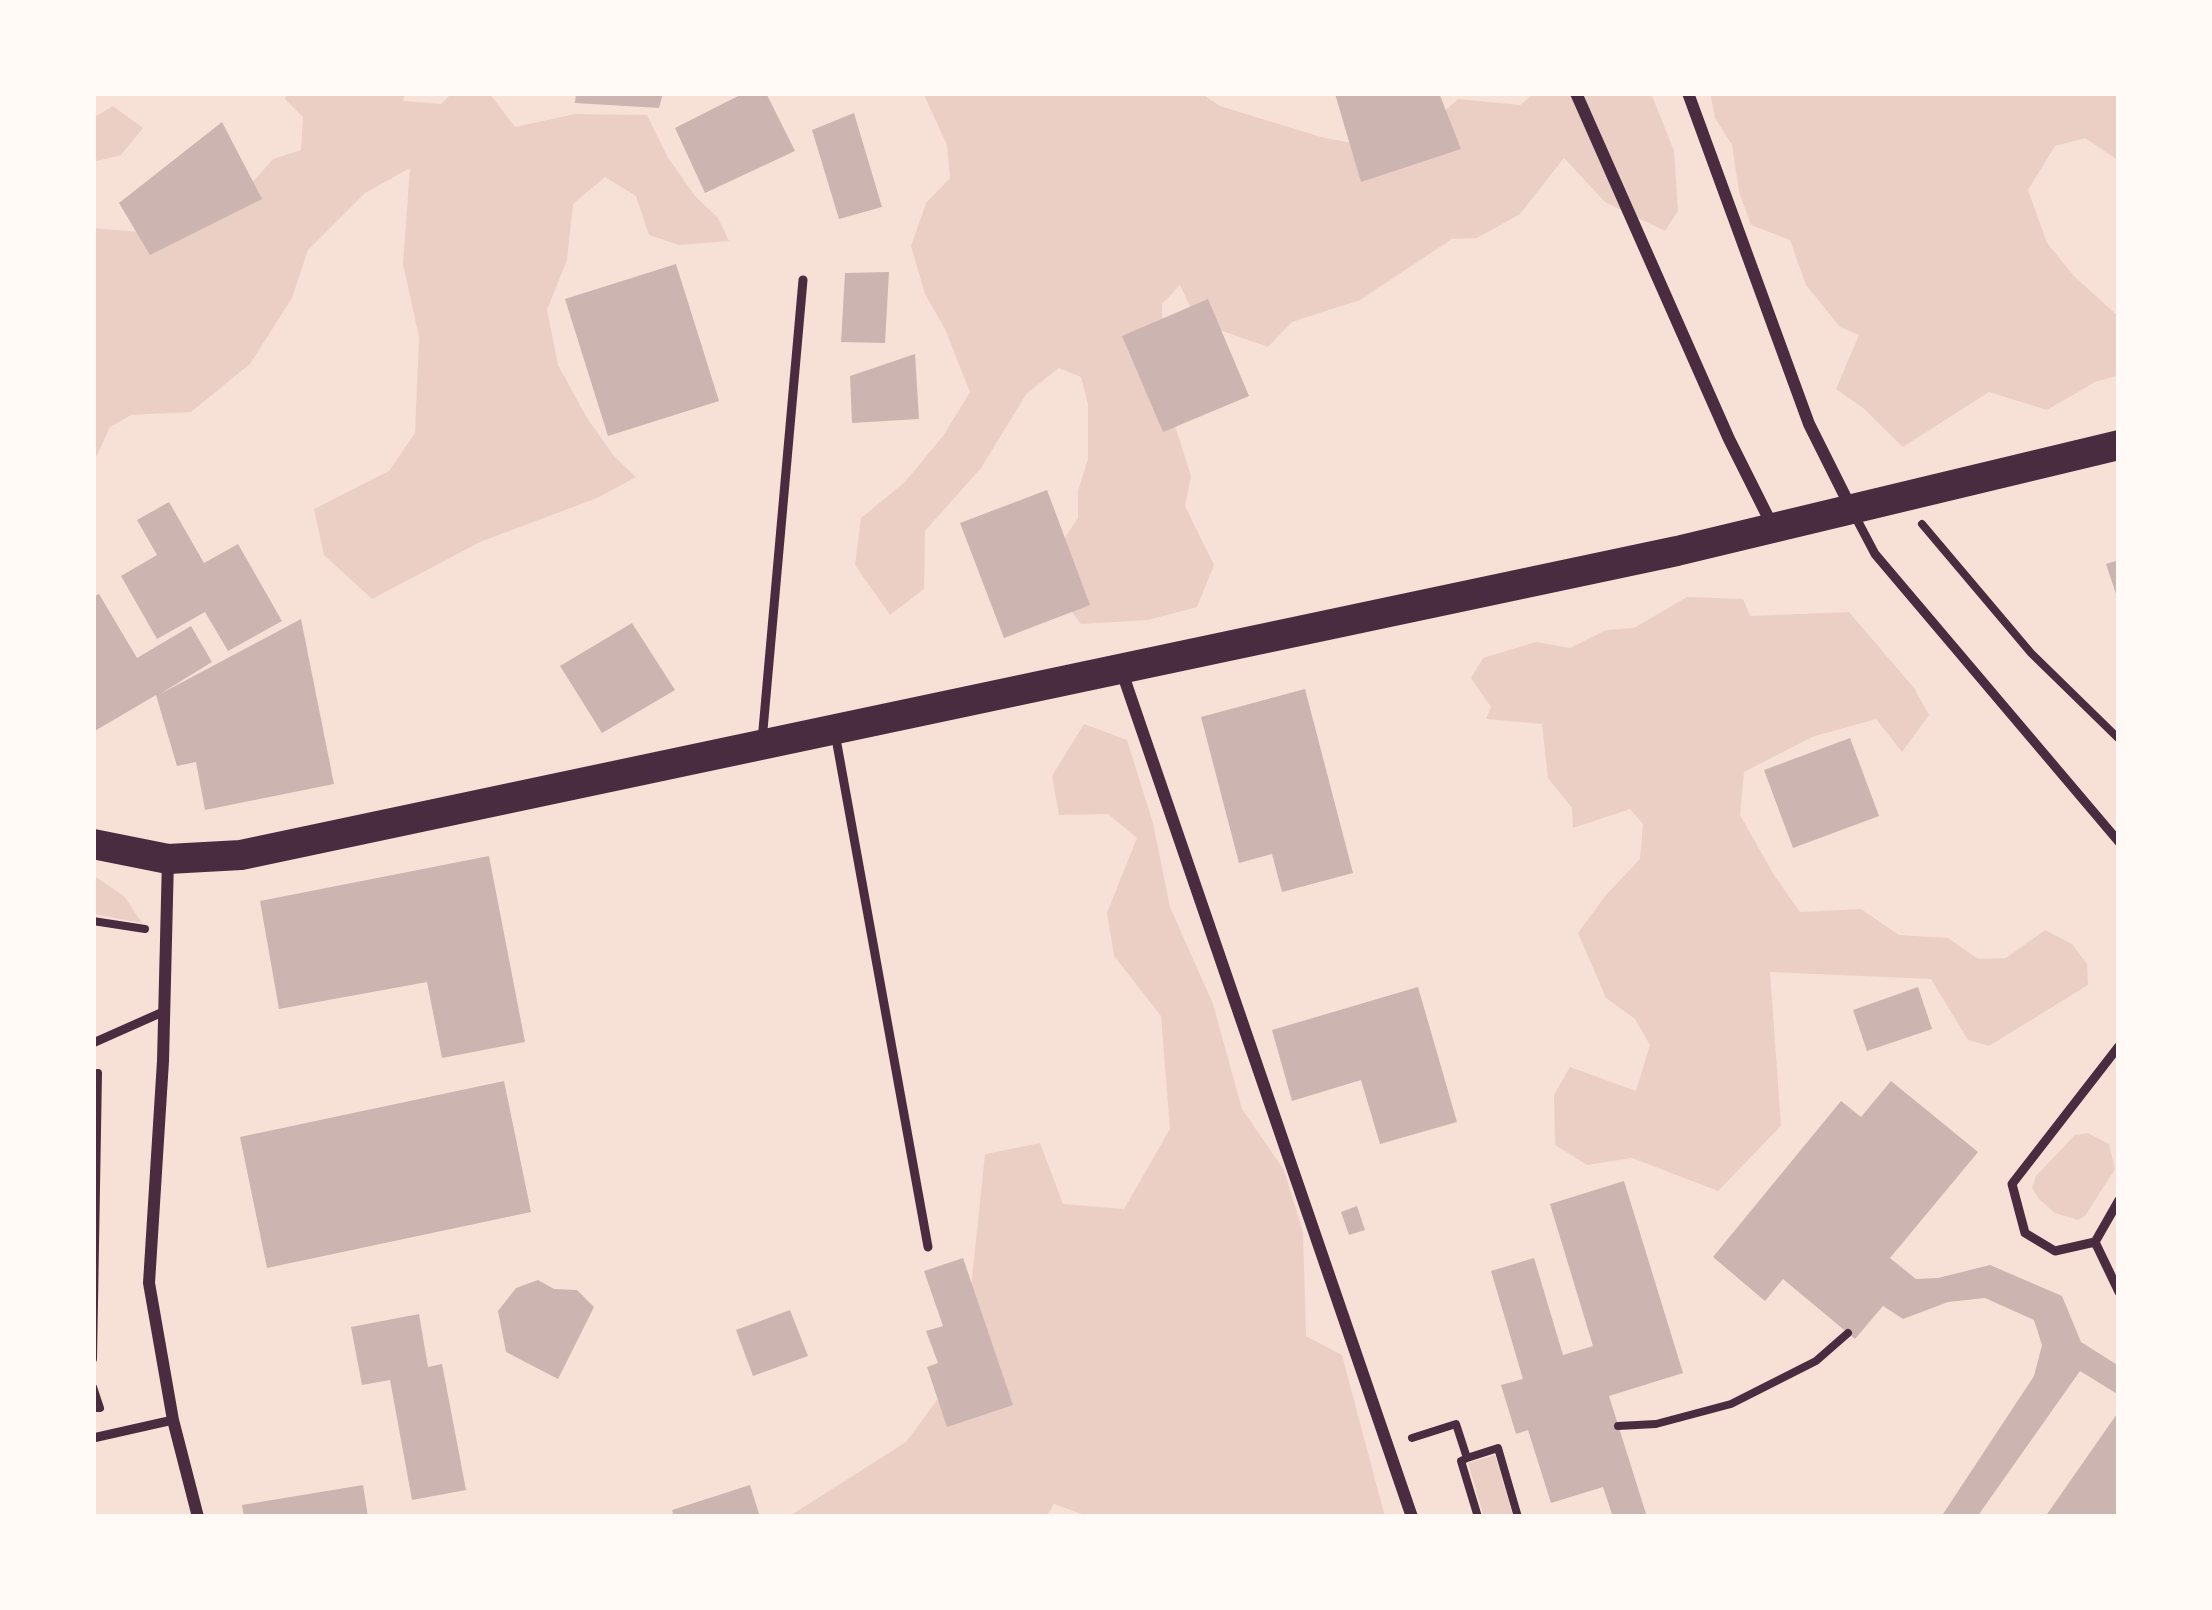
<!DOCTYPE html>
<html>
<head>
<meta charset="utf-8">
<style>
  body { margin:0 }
  #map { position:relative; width:2212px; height:1610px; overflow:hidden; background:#f7e1d7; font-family:"Roboto Serif",serif }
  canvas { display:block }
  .frame { position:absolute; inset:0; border:96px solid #fffaf5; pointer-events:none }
</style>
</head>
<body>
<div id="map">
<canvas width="2212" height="1610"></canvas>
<div class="frame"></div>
</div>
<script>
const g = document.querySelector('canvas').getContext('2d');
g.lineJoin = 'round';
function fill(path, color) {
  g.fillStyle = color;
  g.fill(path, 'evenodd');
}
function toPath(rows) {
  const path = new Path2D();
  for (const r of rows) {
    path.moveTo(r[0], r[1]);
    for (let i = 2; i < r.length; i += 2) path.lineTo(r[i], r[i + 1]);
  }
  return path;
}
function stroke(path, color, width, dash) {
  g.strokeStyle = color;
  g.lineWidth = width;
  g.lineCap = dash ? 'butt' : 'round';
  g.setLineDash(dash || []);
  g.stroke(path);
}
fill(toPath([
  [287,93,405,93,403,101,441,104,452,93,489,93,515,127,575,114,647,115,667,156,695,196,718,218,729,241,679,245,649,235,636,196,605,177,573,204,567,260,547,310,558,365,587,418,614,456,636,477,597,498,480,542,372,599,324,555,314,509,389,471,415,433,419,337,403,264,410,168,365,193,308,250,292,298,250,364,191,412,131,415,110,427,93,464,93,228,173,235,242,194,273,159,301,150,303,117,285,99],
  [923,93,1201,93,1220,106,1321,137,1399,152,1458,99,1520,105,1535,93,1651,93,1674,151,1678,211,1665,231,1605,202,1564,158,1520,214,1477,238,1452,239,1360,300,1292,322,1268,347,1197,322,1180,285,1162,304,1163,370,1171,413,1191,476,1185,506,1214,565,1197,607,1148,620,1081,624,1057,592,1052,556,1078,518,1078,491,1088,459,1088,404,1081,377,1059,368,1027,393,981,468,925,531,924,589,890,615,855,565,861,518,905,482,943,436,970,392,945,329,925,294,911,246,926,203,950,178,947,145],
  [1710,93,2119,93,2119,161,2085,138,2055,146,2028,190,2047,243,2074,276,2119,317,2119,375,2095,382,2047,410,1989,392,1903,447,1863,408,1836,389,1859,335,1840,327,1806,285,1790,240,1751,225,1739,192,1732,145,1715,118],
  [113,106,143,128,121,155,93,162,93,118],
  [1687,597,1743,599,1750,616,1849,612,1914,688,1929,715,1902,752,1876,719,1812,737,1744,772,1740,815,1774,875,1800,912,1861,909,1899,935,1948,938,1978,959,2006,958,2045,930,2072,944,2087,964,2088,985,1989,1046,1968,1040,1931,979,1770,972,1781,1126,1718,1191,1632,1158,1587,1165,1555,1145,1554,1095,1570,1067,1636,1091,1650,1045,1635,1019,1606,998,1578,933,1605,896,1640,859,1643,824,1630,809,1573,828,1572,808,1548,778,1542,724,1486,719,1491,707,1471,678,1483,658,1536,642,1570,648,1606,630,1634,628],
  [1084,724,1127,740,1153,823,1170,907,1213,1004,1242,1109,1284,1170,1303,1232,1306,1336,1342,1355,1385,1517,1090,1517,1054,1504,1046,1517,788,1517,906,1442,963,1365,985,1154,1040,1143,1063,1204,1124,1209,1170,1129,1161,1016,1114,956,1107,913,1137,838,1108,814,1059,815,1052,776],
  [93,875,124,896,142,923,93,914],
  [2088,1133,2109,1144,2115,1169,2085,1216,2078,1220,2055,1213,2039,1199,2032,1188,2036,1176,2075,1135],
  [1495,1455,1513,1517,1484,1517,1468,1463]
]), '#ebcfc5');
fill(toPath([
  [576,93,663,93,659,108,575,103],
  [744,93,766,93,795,151,705,193,675,128],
  [1439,93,1461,149,1361,182,1335,94],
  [854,113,882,207,839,219,812,130],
  [222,122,262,199,150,255,119,203],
  [676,264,719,401,608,436,565,299],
  [889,272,885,343,841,342,845,273],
  [1208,299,1249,396,1163,432,1122,336],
  [915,354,919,419,852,423,850,376],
  [1047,490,1090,605,1004,638,960,523],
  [169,502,204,563,238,544,282,621,228,651,205,612,157,639,121,576,157,555,137,520],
  [2119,560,2119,600,2118,600,2106,564],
  [99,594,137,658,191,626,212,662,160,694,301,619,334,784,205,810,196,762,177,766,156,695,93,732,93,597],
  [632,623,675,690,602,733,560,666],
  [1305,689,1353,873,1282,892,1272,854,1239,863,1201,717],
  [1850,738,1879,816,1793,848,1764,770],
  [489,856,525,1042,442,1058,427,982,279,1009,260,901],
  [1418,987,1457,1122,1380,1144,1361,1080,1292,1101,1272,1030],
  [1918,987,1932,1029,1867,1051,1853,1010],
  [504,1081,531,1212,267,1268,240,1137],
  [1891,1081,1978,1152,1890,1258,1916,1279,1938,1278,1990,1265,2062,1296,2081,1342,2119,1366,2119,1395,2080,1371,1977,1517,1941,1517,2034,1376,2042,1345,2034,1320,1985,1298,1948,1302,1903,1319,1883,1306,1855,1339,1783,1279,1765,1301,1713,1257,1841,1101,1861,1117],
  [1624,1181,1683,1373,1609,1396,1647,1517,1613,1517,1603,1487,1551,1503,1528,1430,1516,1434,1501,1385,1523,1379,1491,1271,1534,1258,1563,1355,1593,1346,1550,1204],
  [1357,1206,1365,1230,1349,1235,1341,1212],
  [963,1258,1013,1405,947,1427,927,1367,938,1363,926,1331,943,1326,924,1271],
  [538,1280,554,1289,577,1290,594,1307,558,1379,506,1352,498,1311,516,1288],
  [790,1310,808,1356,753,1376,736,1330],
  [419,1314,428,1367,442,1364,466,1490,412,1500,390,1380,362,1385,351,1327],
  [2119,1411,2119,1517,2045,1517],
  [363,1485,368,1517,244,1517,242,1505],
  [750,1485,760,1517,674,1517,672,1510]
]), '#ccb4b1');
stroke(toPath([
  [1922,524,2031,653,2119,739],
  [93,921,145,929],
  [93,1074,98,1073,93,1359],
  [93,1387,100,1408,94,1408],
  [1618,1426,1656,1424,1731,1404,1816,1361,1848,1333],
  [1412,1438,1456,1424,1467,1458,1498,1448,1518,1517],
  [1467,1458,1461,1461,1478,1517]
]), '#4a2c40', 8);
stroke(toPath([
  [1855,516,1875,554,2119,842],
  [835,733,928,1247],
  [762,741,803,280],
  [93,1043,165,1011],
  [2119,1046,2012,1184,2025,1233,2055,1251,2095,1242,2119,1200],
  [2095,1242,2119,1292],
  [93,1438,173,1420]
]), '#4a2c40', 9);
stroke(toPath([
  [1576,93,1729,439,1774,529],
  [1688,93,1809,424,1852,510],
  [1122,672,1412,1517],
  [168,859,163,1061,149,1283,173,1420,198,1517]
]), '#4a2c40', 12);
stroke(toPath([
  [93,844,168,859,241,855,1677,551,2119,445]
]), '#4a2c40', 30);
</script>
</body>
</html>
